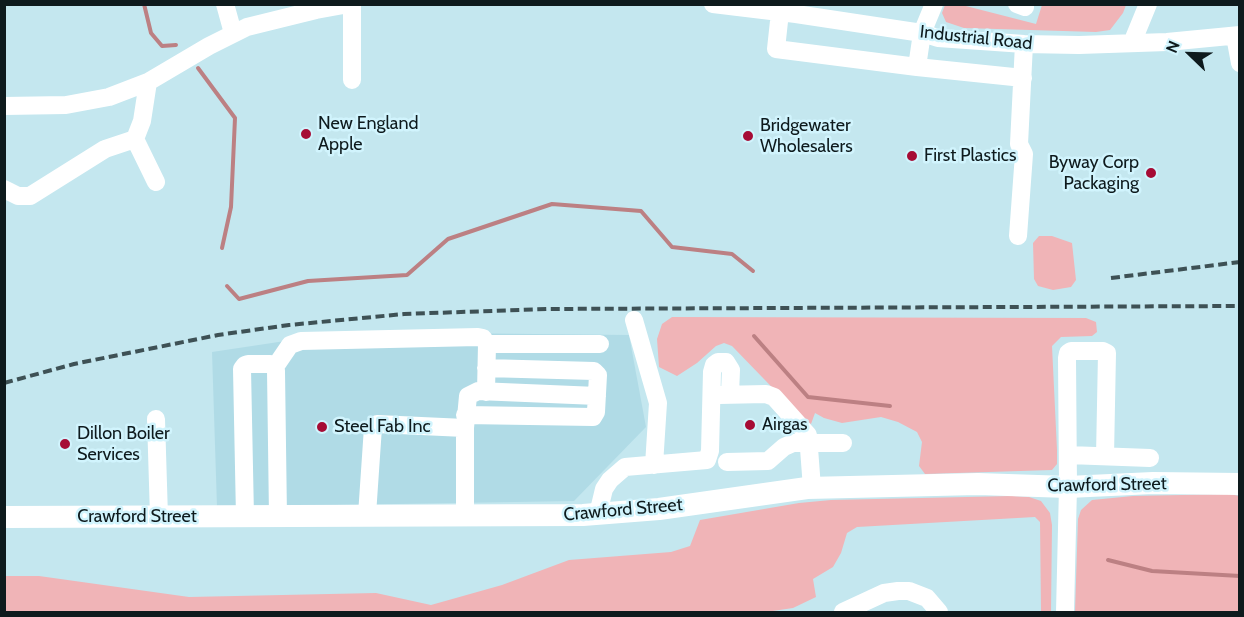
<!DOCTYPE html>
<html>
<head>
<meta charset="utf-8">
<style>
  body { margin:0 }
  #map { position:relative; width:1244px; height:617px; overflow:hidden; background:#c4e7ef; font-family:Cabin,sans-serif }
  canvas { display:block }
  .frame { position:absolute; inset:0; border:6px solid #0e1a1d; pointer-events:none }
  .north { position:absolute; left:1160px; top:24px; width:60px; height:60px; -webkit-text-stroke:4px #d1f4fd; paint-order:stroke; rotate:293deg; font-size:16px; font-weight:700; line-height:24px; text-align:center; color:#0e1a1d }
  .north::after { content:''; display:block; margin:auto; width:21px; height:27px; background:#0e1a1d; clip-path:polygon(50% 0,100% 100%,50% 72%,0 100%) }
</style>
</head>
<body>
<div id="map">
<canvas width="1244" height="617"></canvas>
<div class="frame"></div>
<div class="north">N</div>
</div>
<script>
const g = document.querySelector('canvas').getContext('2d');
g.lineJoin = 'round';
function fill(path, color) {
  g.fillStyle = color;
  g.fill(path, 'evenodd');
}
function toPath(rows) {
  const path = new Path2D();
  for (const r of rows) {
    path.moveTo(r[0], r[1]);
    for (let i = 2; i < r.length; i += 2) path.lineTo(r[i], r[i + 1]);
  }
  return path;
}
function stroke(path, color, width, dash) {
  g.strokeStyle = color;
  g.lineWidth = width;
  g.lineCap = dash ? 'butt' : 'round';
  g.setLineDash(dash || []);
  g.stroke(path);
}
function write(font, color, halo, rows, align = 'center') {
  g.font = font + ' Cabin,sans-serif';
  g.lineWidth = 5;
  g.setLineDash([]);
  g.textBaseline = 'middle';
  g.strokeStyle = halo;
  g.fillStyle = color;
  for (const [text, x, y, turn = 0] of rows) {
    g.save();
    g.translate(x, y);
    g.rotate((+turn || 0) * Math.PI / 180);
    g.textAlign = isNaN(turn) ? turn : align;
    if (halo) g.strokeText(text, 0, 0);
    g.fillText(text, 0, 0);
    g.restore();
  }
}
fill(toPath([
  [345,332,629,335,646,427,574,501,217,507,212,352]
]), '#b0dbe6');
fill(toPath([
  [945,5,962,5,1036,24,1042,5,1126,5,1123,13,1110,30,1096,32,964,28,946,22,942,13],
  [1039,236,1052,236,1072,243,1076,280,1071,287,1053,290,1038,286,1034,279,1033,243],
  [672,317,1086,318,1096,322,1097,332,1092,336,1061,337,1052,346,1057,450,1057,464,1052,470,925,474,919,466,922,442,917,432,898,422,881,417,842,423,824,418,815,413,811,424,794,410,732,346,724,343,716,346,697,363,677,376,659,367,657,339,662,324],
  [1230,494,1239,496,1239,612,1075,612,1078,519,1081,510,1092,500,1133,496],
  [1012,496,1029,497,1041,501,1050,513,1052,525,1051,612,1041,612,1040,522,1035,517,857,527,847,533,841,553,833,567,813,579,816,597,793,608,766,612,5,612,4,576,39,576,189,597,376,593,431,605,502,585,569,560,671,552,690,546,700,520,799,503,831,500]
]), '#f0b4b7');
stroke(toPath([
  [144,4,151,33,162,46,176,45],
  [198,68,235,118,231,207,222,248],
  [227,286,239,299,308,281,407,275,448,239,552,204,641,211,672,247,732,254,753,271],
  [754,336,808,397,890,406],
  [1108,560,1152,571,1240,576]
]), '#bc8083', 4);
stroke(toPath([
  [225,4,233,33],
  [713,4,796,14,922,33,938,38,1024,44,1079,45,1167,42,1240,35],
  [1017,4,1025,7],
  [780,12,776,49,917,67,922,33,934,4],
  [1235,36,1240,63],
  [1132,43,1148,4],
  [917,67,1023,78],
  [352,80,352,4],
  [148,82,142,121,135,139,156,182],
  [4,106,66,105,109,97,148,82,209,46,247,27,316,10,349,4],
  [4,189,18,196,30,196,105,149,135,139],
  [1018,236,1024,154,1019,144,1024,44],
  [634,320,658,403,654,465],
  [487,344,600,344],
  [275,367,290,345,301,341,478,337,483,338,487,344,486,392],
  [719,395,766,394,774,397,808,435,812,488],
  [465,415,593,417,596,412,598,375,594,371,486,368],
  [156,419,159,517],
  [1068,455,1150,458],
  [727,462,768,461,784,447,793,443,843,443],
  [598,514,604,489,610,480,625,467,707,460,710,451,712,372,714,365,718,362,726,362,731,370,730,394],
  [367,515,373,427,377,424,465,428],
  [465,515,465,428,468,396,478,391,597,396],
  [245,517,242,369,245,365,248,364,270,364,275,367,276,371,278,517],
  [843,612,884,593,898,591,909,591,927,598,939,612],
  [1065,612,1068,487,1067,358,1068,353,1071,351,1103,351,1107,353,1105,456]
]), '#fff', 18);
stroke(toPath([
  [4,517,583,515,659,509,807,488,978,484,1068,487,1153,483,1240,484]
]), '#fff', 22);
stroke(toPath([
  [1111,278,1240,262],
  [4,383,74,364,218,335,289,325,404,314,547,309,1240,306]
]), '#3e5155', 4, [9, 4.5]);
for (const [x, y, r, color] of [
  [306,134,6,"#a60c35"],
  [748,136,6,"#a60c35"],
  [912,156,6,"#a60c35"],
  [1151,173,6,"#a60c35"],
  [750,425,6,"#a60c35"],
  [322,427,6,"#a60c35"],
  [65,444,6,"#a60c35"]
]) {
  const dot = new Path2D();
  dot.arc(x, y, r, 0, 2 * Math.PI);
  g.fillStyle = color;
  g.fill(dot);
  stroke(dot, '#d1f4fd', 2);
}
write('18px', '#0e1a1d', '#d1f4fd', [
  ["Industrial Road",976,38,6],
  ["Crawford Street",1107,485,-1],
  ["Crawford Street",623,510,-5],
  ["Crawford Street",137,517]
]);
write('18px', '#0e1a1d', '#d1f4fd', [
  ["New England",318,124],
  ["Apple",318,145],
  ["Bridgewater",760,126],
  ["Wholesalers",760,147],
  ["First Plastics",924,156],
  ["Byway Corp",1139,163,"right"],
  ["Packaging",1139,184,"right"],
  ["Airgas",762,425],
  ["Steel Fab Inc",334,427],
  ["Dillon Boiler",77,434],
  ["Services",77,455]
], 'left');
</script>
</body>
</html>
